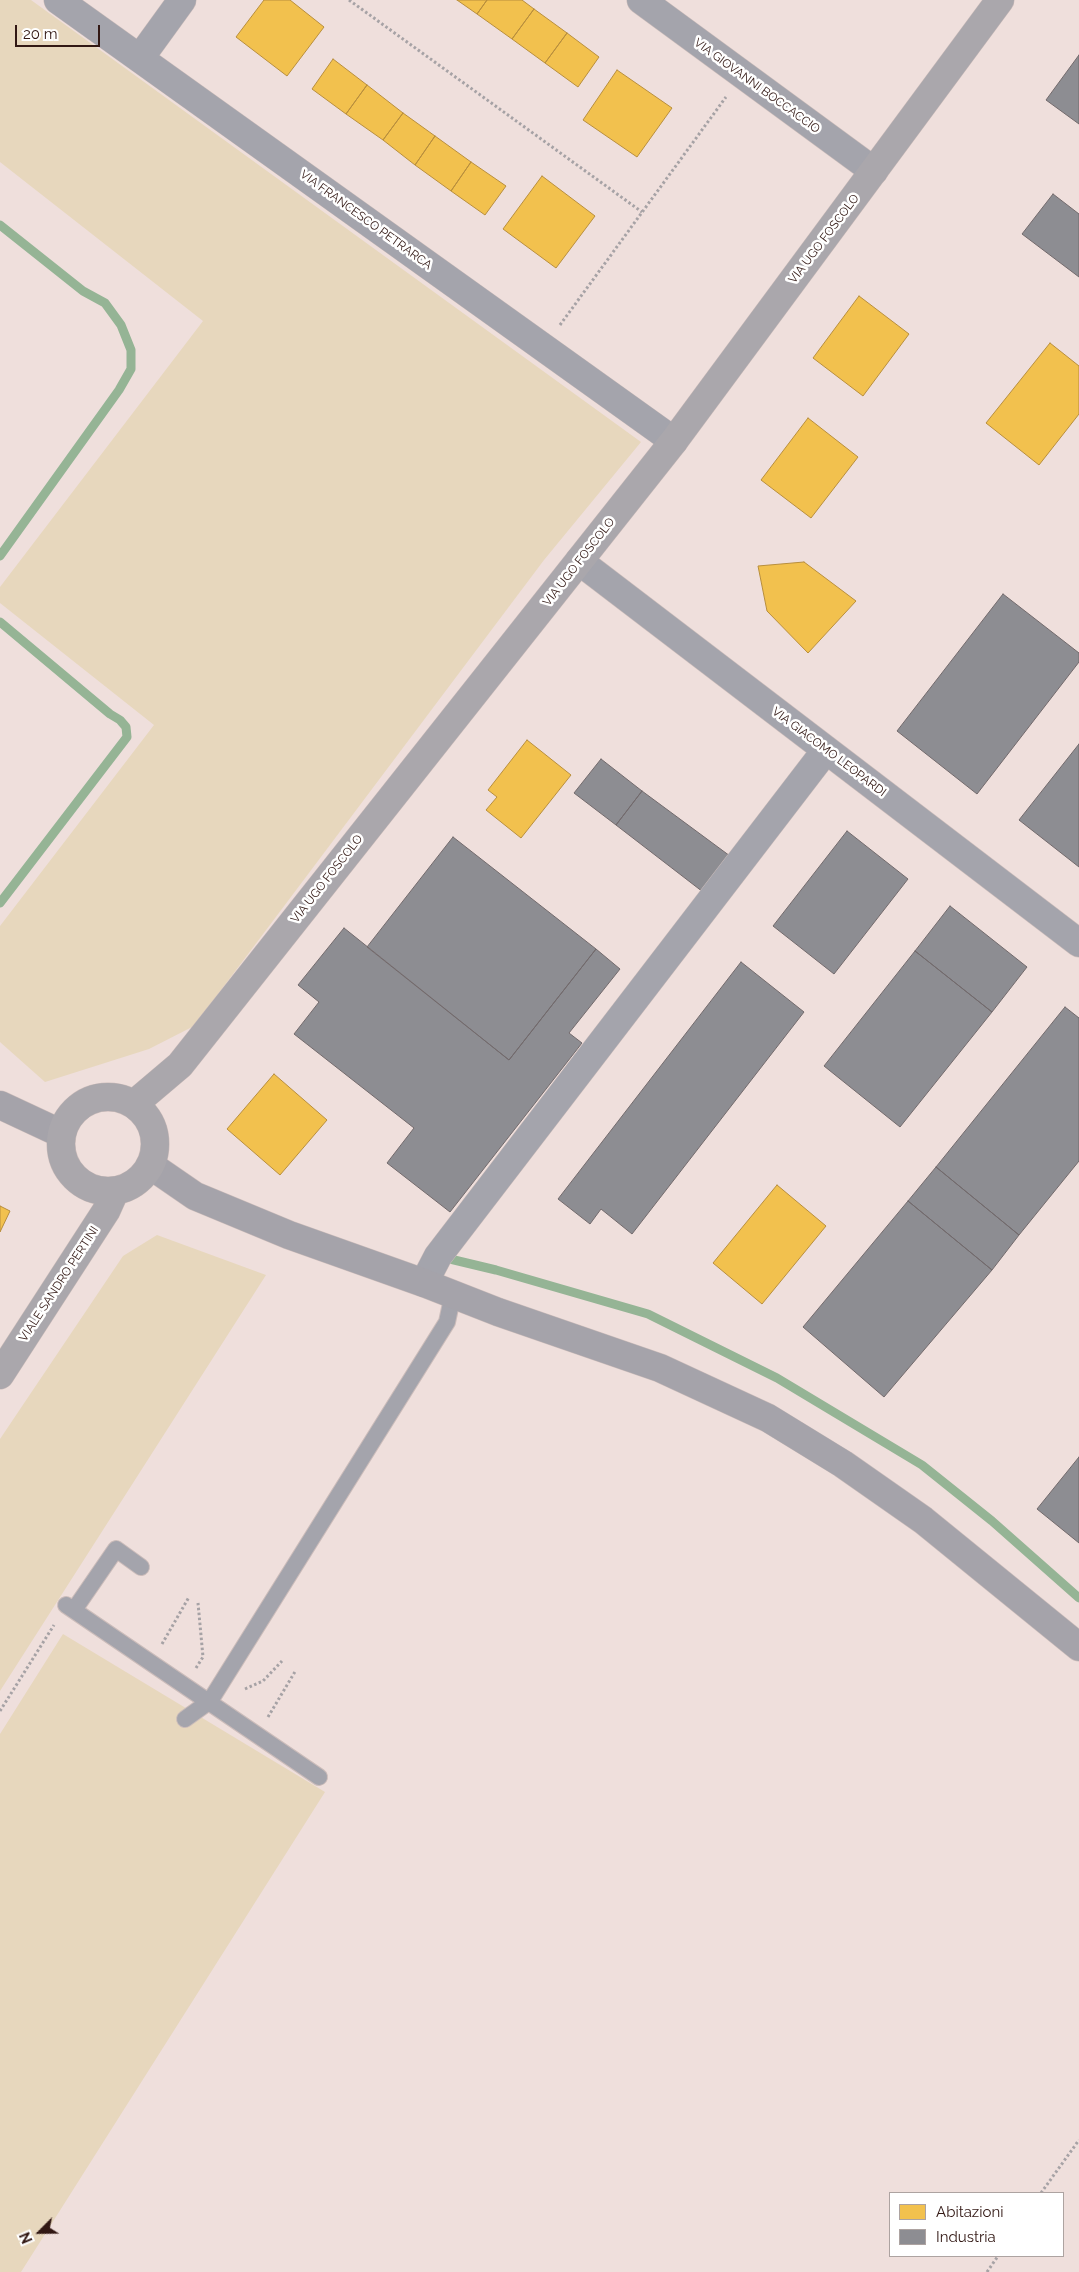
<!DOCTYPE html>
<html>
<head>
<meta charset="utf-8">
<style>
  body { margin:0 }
  #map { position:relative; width:1079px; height:2272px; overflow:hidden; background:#efdfdc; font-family:Raleway,sans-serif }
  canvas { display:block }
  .legend { position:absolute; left:889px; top:2192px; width:175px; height:65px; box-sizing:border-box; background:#fff; border:1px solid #ada3a1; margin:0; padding:6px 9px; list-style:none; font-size:15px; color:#321814 }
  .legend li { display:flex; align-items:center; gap:10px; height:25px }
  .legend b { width:25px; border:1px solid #ada3a1 }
  .north { position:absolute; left:15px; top:2207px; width:50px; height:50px; -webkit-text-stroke:4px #fff; paint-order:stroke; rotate:247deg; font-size:14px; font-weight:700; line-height:20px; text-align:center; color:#321814 }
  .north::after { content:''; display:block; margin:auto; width:18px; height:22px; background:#321814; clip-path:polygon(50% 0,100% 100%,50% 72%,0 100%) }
  .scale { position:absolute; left:15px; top:25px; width:85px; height:22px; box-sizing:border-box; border:2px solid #321814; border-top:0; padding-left:6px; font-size:15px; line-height:18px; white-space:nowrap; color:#321814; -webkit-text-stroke:4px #fff; paint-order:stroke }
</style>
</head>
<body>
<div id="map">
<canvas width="1079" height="2272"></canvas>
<ul class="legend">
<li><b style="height:14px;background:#f2c14e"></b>Abitazioni</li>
<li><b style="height:14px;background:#8d8d92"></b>Industria</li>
</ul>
<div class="north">N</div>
<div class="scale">20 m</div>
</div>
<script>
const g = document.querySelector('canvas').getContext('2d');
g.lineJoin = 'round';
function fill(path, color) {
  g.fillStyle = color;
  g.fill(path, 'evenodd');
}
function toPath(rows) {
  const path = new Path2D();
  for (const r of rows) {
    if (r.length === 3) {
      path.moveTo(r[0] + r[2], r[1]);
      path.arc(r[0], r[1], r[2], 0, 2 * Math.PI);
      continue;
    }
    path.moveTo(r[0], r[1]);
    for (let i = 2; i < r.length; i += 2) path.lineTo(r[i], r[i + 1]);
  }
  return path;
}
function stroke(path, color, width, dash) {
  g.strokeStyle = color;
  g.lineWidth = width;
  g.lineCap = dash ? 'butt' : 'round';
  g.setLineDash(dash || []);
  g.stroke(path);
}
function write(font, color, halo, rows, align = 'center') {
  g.font = font + ' Raleway,sans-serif';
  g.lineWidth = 5;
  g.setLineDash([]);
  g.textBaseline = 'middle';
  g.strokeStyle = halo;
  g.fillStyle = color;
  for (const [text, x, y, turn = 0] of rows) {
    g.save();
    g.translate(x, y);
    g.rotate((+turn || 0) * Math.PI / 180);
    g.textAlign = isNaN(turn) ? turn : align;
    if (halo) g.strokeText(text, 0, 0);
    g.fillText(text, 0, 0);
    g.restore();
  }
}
fill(toPath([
  [0,0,31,0,641,442,544,560,194,1026,149,1049,45,1082,0,1042,0,926,154,725,0,603,0,587,203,321,0,162],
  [157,1235,266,1275,0,1691,0,1439,123,1256],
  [63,1634,325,1792,21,2272,0,2272,0,1734]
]), '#e7d7bd');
const homes = toPath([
  [264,0,290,0,324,27,287,76,236,37,264,0],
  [457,0,487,0,477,14,457,0],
  [487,0,522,0,534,9,512,39,477,14,487,0],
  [534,9,567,33,545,63,512,39,534,9],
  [567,33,599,57,578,87,545,63,567,33],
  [333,59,367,85,346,114,312,89,333,59],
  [617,70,672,108,637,157,583,120,617,70],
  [367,85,403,113,383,140,346,114,367,85],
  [403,113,435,136,415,165,383,140,403,113],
  [435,136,471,162,451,191,415,165,435,136],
  [471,162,506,186,485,215,451,191,471,162],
  [542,176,595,216,556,268,503,229,542,176],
  [859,296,909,334,863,396,813,358,859,296],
  [1050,343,1079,366,1079,414,1039,465,986,423,1050,343],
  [808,418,858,457,811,518,761,480,808,418],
  [804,562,856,601,808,653,767,611,758,566,804,562],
  [527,740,571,775,521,838,486,810,497,797,488,790,527,740],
  [274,1074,327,1120,280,1175,227,1129,274,1074],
  [777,1185,826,1226,762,1304,713,1263,777,1185],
  [0,1206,10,1211,0,1232,0,1206]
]);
fill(homes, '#f2c14e');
stroke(homes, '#b88e3d', 1);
const industry = toPath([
  [1079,55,1079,124,1046,100,1079,55],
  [1053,194,1079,214,1079,277,1022,234,1053,194],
  [1003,594,1079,653,1079,662,977,794,897,731,1003,594],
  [1079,744,1079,867,1019,820,1079,744],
  [601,759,642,791,616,825,574,793,601,759],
  [642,791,730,856,703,892,616,825,642,791],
  [847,831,908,879,834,974,773,926,847,831],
  [453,837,596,949,509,1060,367,947,453,837],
  [950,906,1027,967,992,1012,915,951,950,906],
  [344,928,509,1060,596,949,620,969,569,1033,582,1043,450,1212,387,1163,414,1128,294,1034,319,1002,298,985,344,928],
  [915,951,992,1012,900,1127,824,1066,915,951],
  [741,962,804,1012,632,1234,601,1209,590,1224,558,1199,741,962],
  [1065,1007,1079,1018,1079,1161,1019,1235,936,1167,1065,1007],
  [936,1167,1019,1235,992,1270,908,1201,936,1167],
  [908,1201,992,1270,884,1397,803,1327,908,1201],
  [1079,1457,1079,1543,1037,1509,1079,1457]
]);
fill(industry, '#8d8d92');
stroke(industry, '#726a6c', 1);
stroke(toPath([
  [0,225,83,291,105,303,121,325,131,350,131,369,119,390,0,556],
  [0,622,110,714,120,720,126,727,127,737,0,903],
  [450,1259,496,1270,648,1314,777,1378,922,1465,992,1521,1079,1598]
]), '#95b495', 9);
const lane = toPath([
  [66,1605,319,1777],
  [74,1610,116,1549,141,1567],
  [185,1719,210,1701,447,1322,453,1294]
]);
const street = toPath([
  [58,0,674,441],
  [641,0,874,171],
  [140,58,182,0],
  [579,561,1079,943],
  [424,1283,438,1256,826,750]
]);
const secondary = toPath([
  [0,1105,60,1133],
  [150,1165,195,1196,289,1235,424,1283,498,1312,660,1368,768,1418,843,1464,923,1520,1079,1647]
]);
const primary = toPath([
  [108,1144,47],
  [134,1104,180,1065,674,441,1000,0],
  [0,1375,106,1211,115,1191]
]);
stroke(lane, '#cbbcba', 18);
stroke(street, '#cbbcba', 29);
stroke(secondary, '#cbbcba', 29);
stroke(primary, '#cbbcba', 29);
stroke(toPath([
  [349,0,642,212],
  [560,325,726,97],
  [162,1644,189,1597],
  [196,1668,203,1657,198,1603],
  [245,1689,263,1681,282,1661],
  [0,1711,54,1625],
  [268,1717,296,1670],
  [1041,2193,1079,2140],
  [987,2272,998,2256]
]), '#a6a2a5', 3, [2.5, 2.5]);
stroke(lane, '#a4a4ac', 16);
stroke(street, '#a4a4ac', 28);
stroke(secondary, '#a5a3aa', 28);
stroke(primary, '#aaa7ac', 28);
write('12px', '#321814', '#fff', [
  ["VIA GIOVANNI BOCCACCIO",757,86,36],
  ["VIA FRANCESCO PETRARCA",366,220,36],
  ["VIA UGO FOSCOLO",824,239,-53],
  ["VIA UGO FOSCOLO",579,562,-52],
  ["VIA GIACOMO LEOPARDI",829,752,37],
  ["VIA UGO FOSCOLO",327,879,-52],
  ["VIALE SANDRO PERTINI",59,1284,-57]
]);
</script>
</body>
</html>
